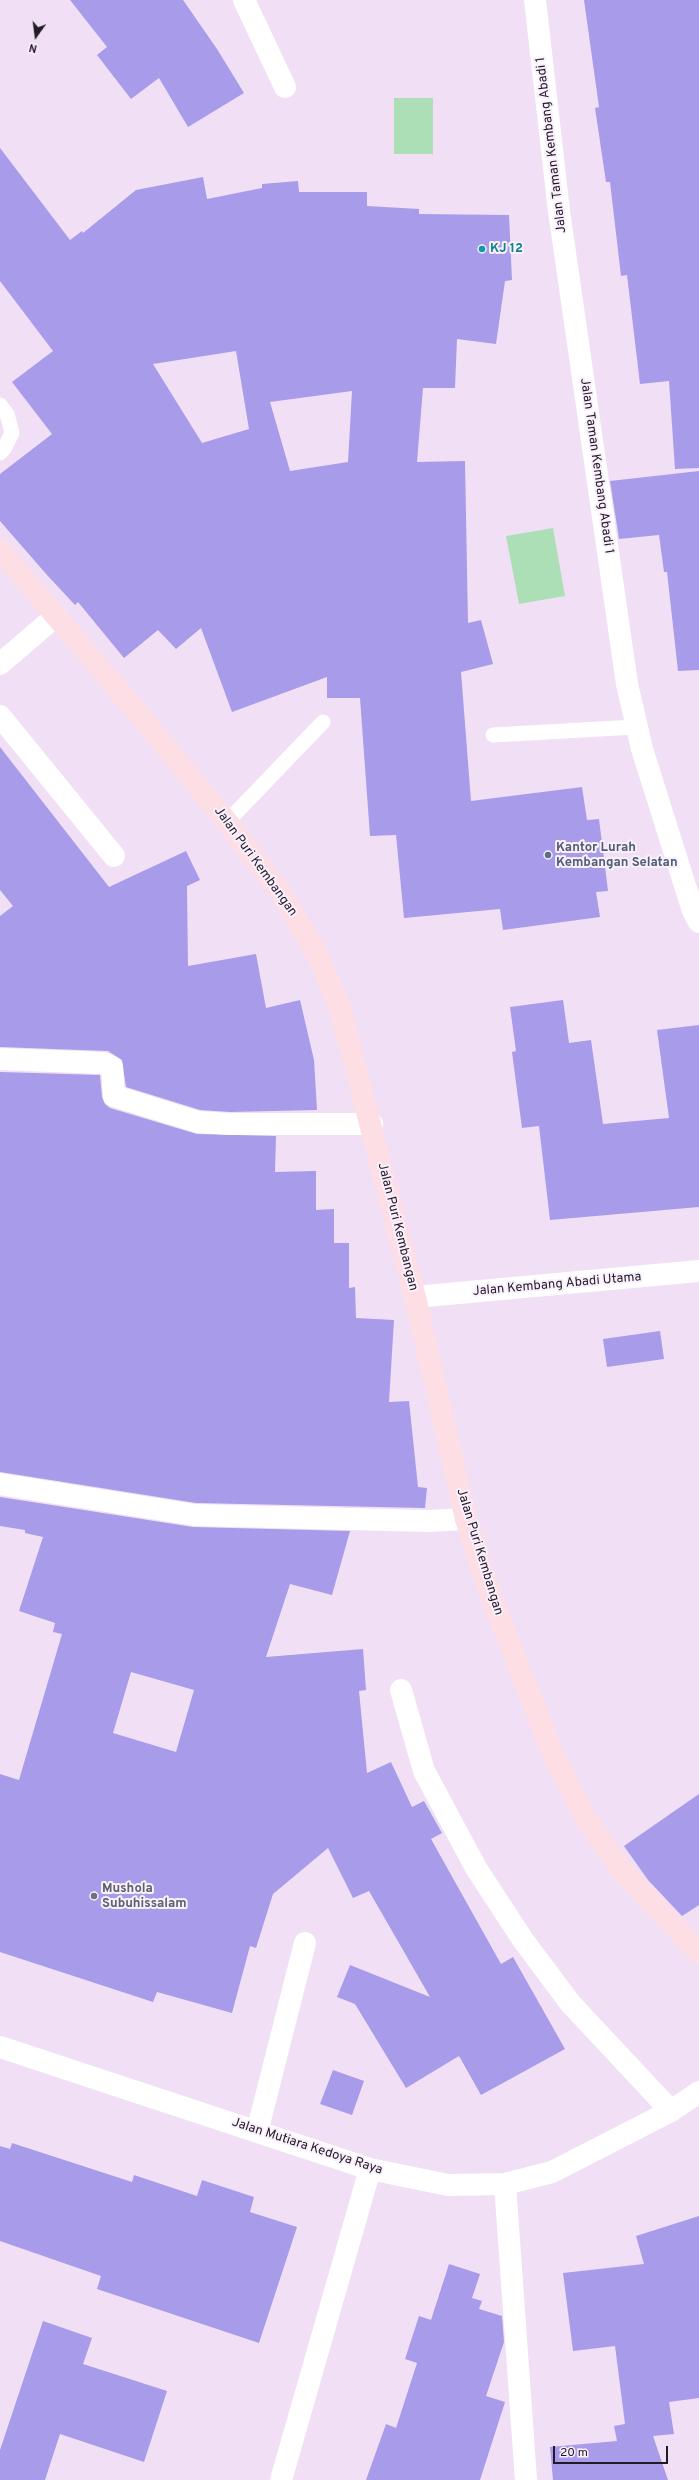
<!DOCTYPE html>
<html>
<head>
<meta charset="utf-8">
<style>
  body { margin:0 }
  #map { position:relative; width:699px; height:2480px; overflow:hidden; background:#f1dff6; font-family:Overpass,sans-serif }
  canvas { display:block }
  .north { position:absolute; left:16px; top:16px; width:40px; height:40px; -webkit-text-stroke:3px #faeffd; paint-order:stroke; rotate:194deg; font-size:11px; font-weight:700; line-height:16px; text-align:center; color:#211b23 }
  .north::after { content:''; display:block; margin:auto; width:14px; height:18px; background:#211b23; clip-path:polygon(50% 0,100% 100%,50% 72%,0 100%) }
  .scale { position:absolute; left:553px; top:2446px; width:115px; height:18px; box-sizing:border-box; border:2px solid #211b23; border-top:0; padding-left:5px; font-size:12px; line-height:14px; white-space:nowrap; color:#211b23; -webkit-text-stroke:3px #faeffd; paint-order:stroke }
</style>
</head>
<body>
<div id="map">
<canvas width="699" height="2480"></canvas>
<div class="north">N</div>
<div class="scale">20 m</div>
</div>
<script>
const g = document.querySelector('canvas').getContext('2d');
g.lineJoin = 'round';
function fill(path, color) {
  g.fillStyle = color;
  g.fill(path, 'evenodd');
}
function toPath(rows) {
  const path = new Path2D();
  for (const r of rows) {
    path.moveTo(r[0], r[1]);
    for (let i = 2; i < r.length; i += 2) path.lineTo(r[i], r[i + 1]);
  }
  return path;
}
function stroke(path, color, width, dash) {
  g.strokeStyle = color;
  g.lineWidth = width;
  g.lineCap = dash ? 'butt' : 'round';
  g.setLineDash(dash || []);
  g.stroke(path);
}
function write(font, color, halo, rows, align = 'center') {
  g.font = font + ' Overpass,sans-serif';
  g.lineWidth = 4;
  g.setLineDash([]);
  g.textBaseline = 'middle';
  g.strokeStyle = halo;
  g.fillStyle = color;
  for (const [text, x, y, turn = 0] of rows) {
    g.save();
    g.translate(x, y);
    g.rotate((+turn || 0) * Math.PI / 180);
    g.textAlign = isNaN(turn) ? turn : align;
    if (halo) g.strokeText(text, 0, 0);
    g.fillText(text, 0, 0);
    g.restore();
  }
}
fill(toPath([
  [394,98,433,98,433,154,394,154],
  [553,528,565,596,519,604,506,536]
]), '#addfb7');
fill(toPath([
  [70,0,183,0,217,49,244,93,188,127,159,78,131,99,97,55,107,47],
  [584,0,699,0,699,468,675,469,669,381,640,384,627,275,621,276,610,182,606,182,595,108,599,107],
  [0,148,70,240,82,231,83,233,136,190,203,177,207,199,262,188,262,184,298,181,299,192,367,192,367,206,419,209,419,214,509,215,512,280,505,281,496,344,457,339,455,388,423,388,417,462,465,461,468,623,481,620,493,664,461,672,471,801,582,787,587,820,599,819,608,891,596,892,600,917,503,930,500,909,404,918,396,835,370,836,360,698,327,698,327,677,232,712,201,628,176,649,158,630,124,658,78,602,75,605,47,575,0,521,0,474,52,434,12,382,53,351,0,281],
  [236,351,249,429,202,443,153,364],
  [352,391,348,462,290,471,270,402],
  [699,471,699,670,678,671,667,572,664,572,659,535,619,539,610,481],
  [0,747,109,887,186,851,200,880,187,886,188,966,256,954,266,1008,300,1000,314,1060,317,1110,230,1112,200,1110,126,1087,122,1060,108,1051,0,1047,0,916,13,906,0,890],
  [563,1000,569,1043,591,1040,603,1124,669,1118,657,1030,699,1025,699,1207,550,1220,539,1126,522,1128,512,1052,516,1051,510,1007],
  [0,1072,100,1075,102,1097,105,1104,110,1108,197,1134,276,1136,275,1172,316,1171,316,1210,334,1209,334,1243,349,1243,349,1288,355,1287,356,1318,394,1320,389,1402,409,1401,418,1487,427,1488,425,1508,196,1503,0,1472],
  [660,1331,664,1359,607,1367,603,1339],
  [0,1497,193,1527,350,1531,332,1595,290,1584,266,1657,363,1649,366,1690,359,1691,367,1773,391,1762,412,1807,424,1801,442,1833,431,1839,501,1964,513,1957,565,2049,481,2095,459,2056,406,2088,355,2004,337,1997,350,1965,430,1997,369,1891,353,1898,328,1848,273,1894,256,1948,250,1946,232,2013,157,1992,153,2002,0,1952,0,1774,19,1780,62,1634,53,1632,55,1623,19,1611,43,1537,25,1533,25,1530,0,1526],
  [131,1672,194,1690,176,1752,113,1733],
  [699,1794,699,1905,682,1916,648,1880,624,1846],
  [333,2070,364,2081,352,2115,320,2104],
  [12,2143,132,2182,134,2175,197,2196,202,2180,254,2197,250,2212,297,2227,259,2343,97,2289,101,2276,0,2241,0,2146,10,2149],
  [699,2216,699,2398,669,2402,674,2434,653,2436,668,2480,553,2480,550,2447,617,2441,614,2426,625,2424,615,2346,573,2351,563,2273,644,2264,636,2236],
  [449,2264,480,2274,472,2298,482,2301,479,2309,502,2316,504,2342,486,2396,505,2402,480,2480,366,2480,386,2424,396,2428,417,2363,405,2359,419,2316,431,2320],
  [43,2321,92,2338,83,2364,167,2391,144,2462,60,2434,45,2480,0,2480,0,2450]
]), '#a89bea');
stroke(toPath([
  [0,405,7,414,12,433,4,449,0,453],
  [493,735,636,727],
  [227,822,323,722]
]), '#fff', 15);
stroke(toPath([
  [244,0,285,87],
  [535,0,559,211,627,684,642,749,693,911,699,922],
  [0,664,56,616],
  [0,716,114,856],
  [0,1059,103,1063,112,1067,114,1096,198,1122,230,1124,372,1124],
  [415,1297,699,1271],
  [0,1484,195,1515,428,1521,466,1519],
  [401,1690,424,1771,476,1868,523,1940,570,2003,671,2111],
  [0,2047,370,2169,448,2185,505,2184,552,2172,671,2111,699,2092],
  [257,2132,305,1943],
  [505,2184,526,2480],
  [281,2480,370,2169]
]), '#fff', 22);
stroke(toPath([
  [0,550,143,719,227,822,280,892,314,948,339,1004,415,1297,466,1519,492,1599,555,1759,586,1818,622,1871,699,1953]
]), '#fddee4', 22);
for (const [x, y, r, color] of [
  [482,249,4,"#0f9aa8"],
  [548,855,4,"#5c6f8a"],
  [94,1896,4,"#6b7280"]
]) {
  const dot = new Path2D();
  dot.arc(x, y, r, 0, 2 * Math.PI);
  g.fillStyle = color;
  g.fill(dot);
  stroke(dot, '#faeffd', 1.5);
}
write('13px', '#211b23', '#faeffd', [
  ["Jalan Taman Kembang Abadi 1",552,145,-97],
  ["Jalan Taman Kembang Abadi 1",596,466,82],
  ["Jalan Puri Kembangan",255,862,54],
  ["Jalan Puri Kembangan",397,1227,76],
  ["Jalan Kembang Abadi Utama",557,1285,-5],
  ["Jalan Puri Kembangan",479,1552,73],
  ["Jalan Mutiara Kedoya Raya",307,2147,18]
]);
write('bold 13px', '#0d838f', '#faeffd', [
  ["KJ 12",490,249]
], 'left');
write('bold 13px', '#4e5e75', '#faeffd', [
  ["Kantor Lurah",556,848],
  ["Kembangan Selatan",556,863]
], 'left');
write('bold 13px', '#5b616d', '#faeffd', [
  ["Mushola",102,1889],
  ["Subuhissalam",102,1904]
], 'left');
</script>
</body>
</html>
